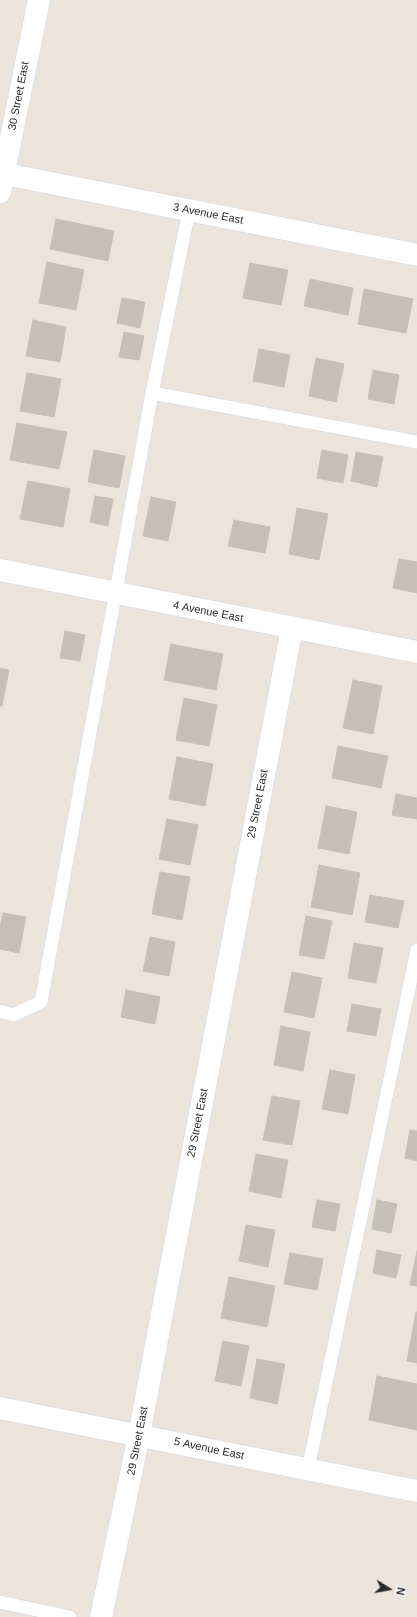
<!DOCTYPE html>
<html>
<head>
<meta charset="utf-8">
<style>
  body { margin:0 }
  #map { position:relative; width:417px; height:1617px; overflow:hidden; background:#ece4db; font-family:Helvetica,sans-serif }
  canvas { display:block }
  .north { position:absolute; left:369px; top:1569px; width:40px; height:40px; -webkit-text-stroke:3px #fff; paint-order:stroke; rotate:101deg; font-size:11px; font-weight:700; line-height:16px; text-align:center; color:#2a2a2a }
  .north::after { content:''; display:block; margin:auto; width:14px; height:18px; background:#2a2a2a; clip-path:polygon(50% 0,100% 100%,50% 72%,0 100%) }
</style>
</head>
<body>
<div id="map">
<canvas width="417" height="1617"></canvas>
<div class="north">N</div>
</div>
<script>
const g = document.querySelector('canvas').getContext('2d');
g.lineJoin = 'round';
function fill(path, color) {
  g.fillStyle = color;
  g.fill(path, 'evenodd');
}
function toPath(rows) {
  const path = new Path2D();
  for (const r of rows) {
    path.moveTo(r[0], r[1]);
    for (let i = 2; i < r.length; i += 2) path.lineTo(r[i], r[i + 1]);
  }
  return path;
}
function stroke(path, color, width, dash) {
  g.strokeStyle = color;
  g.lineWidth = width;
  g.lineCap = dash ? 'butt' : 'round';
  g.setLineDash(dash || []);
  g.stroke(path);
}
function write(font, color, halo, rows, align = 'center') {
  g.font = font + ' Helvetica,sans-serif';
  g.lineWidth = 3.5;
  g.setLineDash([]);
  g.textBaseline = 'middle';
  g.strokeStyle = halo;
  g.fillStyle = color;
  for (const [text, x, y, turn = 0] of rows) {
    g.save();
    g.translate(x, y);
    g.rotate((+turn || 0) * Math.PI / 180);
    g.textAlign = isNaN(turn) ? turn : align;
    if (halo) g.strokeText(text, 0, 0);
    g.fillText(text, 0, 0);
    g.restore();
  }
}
const building = toPath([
  [56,219,114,231,108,261,50,249,56,219],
  [47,262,84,270,76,310,39,303,47,262],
  [250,263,288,270,281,305,243,298,250,263],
  [310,279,353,288,348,315,304,306,310,279],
  [364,289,413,299,406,333,358,324,364,289],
  [122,298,145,302,140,328,117,323,122,298],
  [33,320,66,327,60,362,26,356,33,320],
  [124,332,144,336,139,360,119,357,124,332],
  [259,349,290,355,284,387,253,381,259,349],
  [316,358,344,364,336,402,309,396,316,358],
  [373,370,399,375,394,404,368,399,373,370],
  [27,373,61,379,54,417,20,411,27,373],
  [17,423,67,432,59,469,10,460,17,423],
  [94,450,125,456,119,488,88,482,94,450],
  [322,450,348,455,343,483,317,478,322,450],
  [356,452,383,457,377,487,351,481,356,452],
  [28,481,70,489,63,527,20,519,28,481],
  [95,496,113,499,108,526,90,522,95,496],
  [151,497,176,502,168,541,143,536,151,497],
  [297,508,328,514,319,560,289,554,297,508],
  [234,520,270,527,265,553,228,546,234,520],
  [399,559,417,562,417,593,393,588,399,559],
  [65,631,85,635,80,661,60,658,65,631],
  [171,644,223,654,216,690,164,680,171,644],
  [0,668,9,670,2,706,0,706,0,668],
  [353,680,382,686,373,734,343,728,353,680],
  [184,698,217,705,209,746,176,740,184,698],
  [338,746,388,756,381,788,332,778,338,746],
  [177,757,213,764,205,806,169,799,177,757],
  [396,794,417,798,417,819,392,815,396,794],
  [326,806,357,812,349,854,318,848,326,806],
  [167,819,198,825,190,865,159,859,167,819],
  [319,865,360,873,352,915,311,907,319,865],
  [160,872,190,877,182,920,152,914,160,872],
  [370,895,404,901,398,928,365,922,370,895],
  [3,913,26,917,19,953,0,949,0,927,3,913],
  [306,916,332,921,324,959,299,955,306,916],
  [150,937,175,942,169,976,143,971,150,937],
  [354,943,383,948,376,983,348,978,354,943],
  [292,972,322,978,314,1018,284,1012,292,972],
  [126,990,160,997,155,1024,121,1017,126,990],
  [352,1004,381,1009,376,1036,347,1031,352,1004],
  [281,1026,310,1032,303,1071,274,1065,281,1026],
  [330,1070,355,1075,348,1114,322,1109,330,1070],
  [272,1096,300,1101,292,1145,263,1140,272,1096],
  [410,1130,417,1131,417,1161,405,1158,410,1130],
  [256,1154,288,1160,281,1198,249,1191,256,1154],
  [317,1200,340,1204,335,1231,312,1227,317,1200],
  [377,1200,397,1204,391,1233,372,1229,377,1200],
  [246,1225,275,1230,268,1267,239,1261,246,1225],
  [377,1250,401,1255,396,1278,373,1273,377,1250],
  [417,1251,417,1286,410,1285,417,1251],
  [290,1253,323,1259,317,1290,284,1284,290,1253],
  [229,1277,275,1286,267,1327,221,1318,229,1277],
  [416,1312,417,1312,417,1363,407,1361,416,1312],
  [223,1341,249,1346,241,1386,215,1381,223,1341],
  [257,1359,285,1364,277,1404,250,1398,257,1359],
  [377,1376,417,1384,417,1430,369,1420,377,1376]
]);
fill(building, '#c4bfb7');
stroke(building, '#c8c0b5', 1);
const lane = toPath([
  [152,393,417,442],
  [0,1011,13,1015,41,1002,152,393,189,211],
  [308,1469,417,950],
  [0,1602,70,1617]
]);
const street = toPath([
  [0,173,417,255],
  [0,192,39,0],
  [0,570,417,652],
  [0,1408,417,1491],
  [101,1617,139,1435,292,628]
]);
stroke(lane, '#d0d4e3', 14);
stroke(street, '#d0d4e3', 23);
stroke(lane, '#fff', 13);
stroke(street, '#fff', 22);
write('11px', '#2a2a2a', '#fff', [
  ["30 Street East",19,96,-79],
  ["3 Avenue East",208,214,11],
  ["4 Avenue East",208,612,11],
  ["29 Street East",258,804,-79],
  ["29 Street East",198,1123,-79],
  ["29 Street East",138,1441,-79],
  ["5 Avenue East",209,1449,12]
]);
</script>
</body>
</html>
